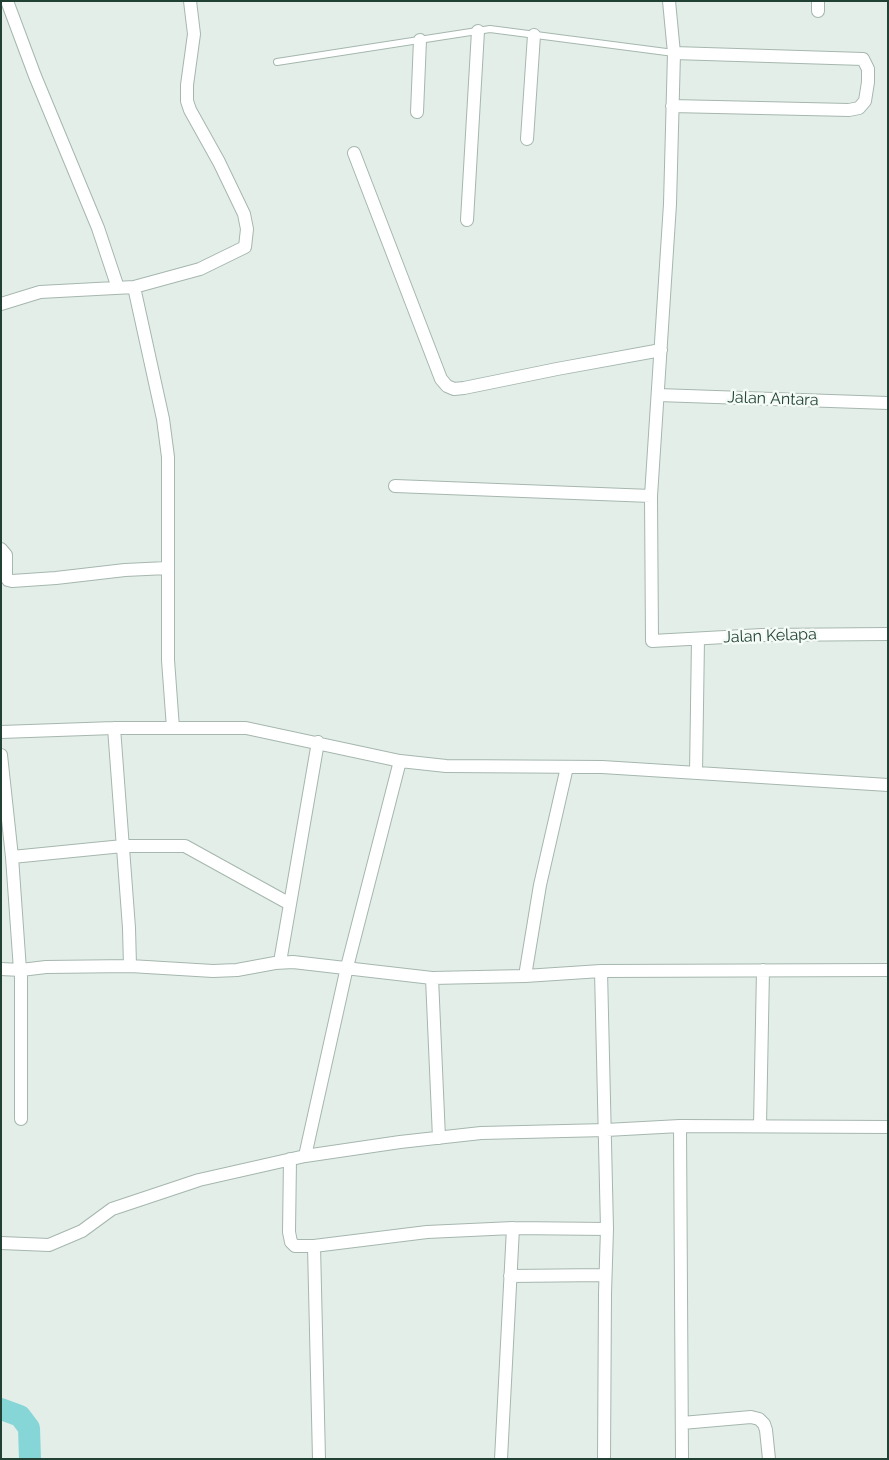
<!DOCTYPE html>
<html>
<head>
<meta charset="utf-8">
<style>
  body { margin:0 }
  #map { position:relative; width:889px; height:1460px; overflow:hidden; background:#e3eee8; font-family:Raleway,sans-serif }
  canvas { display:block }
  .frame { position:absolute; inset:0; border:2px solid #214134; pointer-events:none }
</style>
</head>
<body>
<div id="map">
<canvas width="889" height="1460"></canvas>
<div class="frame"></div>
</div>
<script>
const g = document.querySelector('canvas').getContext('2d');
g.lineJoin = 'round';
function toPath(rows) {
  const path = new Path2D();
  for (const r of rows) {
    path.moveTo(r[0], r[1]);
    for (let i = 2; i < r.length; i += 2) path.lineTo(r[i], r[i + 1]);
  }
  return path;
}
function stroke(path, color, width, dash) {
  g.strokeStyle = color;
  g.lineWidth = width;
  g.lineCap = dash ? 'butt' : 'round';
  g.setLineDash(dash || []);
  g.stroke(path);
}
function write(font, color, halo, rows, align = 'center') {
  g.font = font + ' Raleway,sans-serif';
  g.lineWidth = 5;
  g.setLineDash([]);
  g.textBaseline = 'middle';
  g.strokeStyle = halo;
  g.fillStyle = color;
  for (const [text, x, y, turn = 0] of rows) {
    g.save();
    g.translate(x, y);
    g.rotate((+turn || 0) * Math.PI / 180);
    g.textAlign = isNaN(turn) ? turn : align;
    if (halo) g.strokeText(text, 0, 0);
    g.fillText(text, 0, 0);
    g.restore();
  }
}
stroke(toPath([
  [1,1409,20,1416,29,1428,30,1459]
]), '#87d6d7', 22);
const lane = toPath([
  [277,62,490,29,674,53]
]);
const street = toPath([
  [7,1,35,76,98,228,118,288],
  [669,1,674,53,670,204,651,496,652,641,762,635,888,634],
  [818,1,818,11],
  [672,106,849,110,859,108,865,101,868,82,868,69,863,59,674,53],
  [417,112,420,40],
  [527,139,534,35],
  [354,153,441,379,447,386,454,389,464,388,557,369,661,350],
  [467,220,478,31],
  [134,287,163,419,168,457,168,660,173,728],
  [1,304,40,292,134,287,200,269,245,247,247,229,244,214,219,162,190,110,187,101,187,85,194,34,190,1],
  [658,395,888,403],
  [395,486,651,496],
  [1,549,6,555,6,576,8,580,12,581,56,578,125,570,167,568],
  [114,728,129,928,130,966],
  [1,732,114,728,246,728,400,761,446,766,602,767,888,785],
  [1,755,12,857,20,970],
  [696,773,698,639],
  [12,857,123,846,185,846,290,904],
  [280,962,318,742],
  [1,969,21,970,46,967,130,966,213,971,237,970,275,963,293,962,432,978,525,976,601,971,888,970],
  [21,970,21,1119],
  [601,971,607,1229,605,1293,604,1459],
  [525,976,540,885,567,767],
  [432,978,439,1138],
  [760,1125,763,970],
  [680,1126,682,1459],
  [305,1156,347,967,400,761],
  [290,1159,289,1232,291,1242,295,1246,314,1246,427,1232,513,1228,607,1229],
  [1,1243,49,1245,82,1231,112,1209,199,1180,305,1156,400,1142,481,1133,606,1130,680,1126,888,1127],
  [314,1246,319,1459],
  [510,1276,605,1275],
  [682,1423,751,1417,759,1419,764,1424,766,1430,769,1459],
  [501,1459,513,1228]
]);
stroke(lane, '#a5b7ae', 8);
stroke(street, '#a5b7ae', 14);
stroke(lane, '#fff', 6);
stroke(street, '#fff', 12);
write('16px', '#214134', '#f4faf6', [
  ["Jalan Antara",773,399,2],
  ["Jalan Kelapa",770,636,-2]
]);
</script>
</body>
</html>
